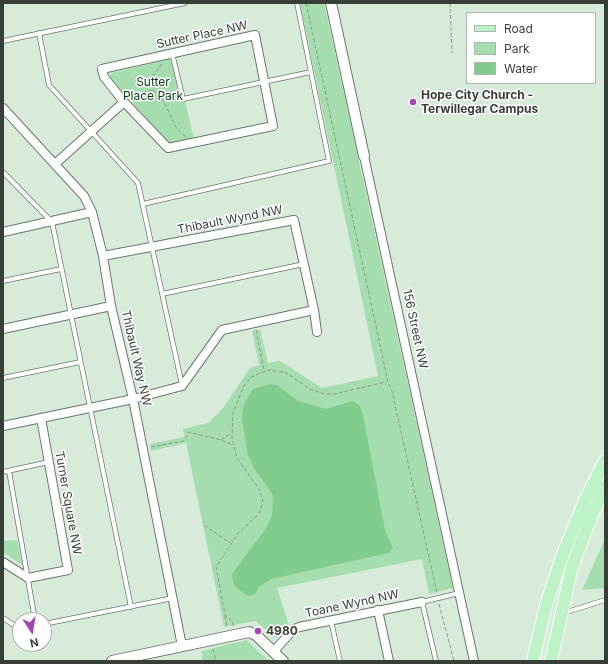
<!DOCTYPE html>
<html>
<head>
<meta charset="utf-8">
<style>
  body { margin:0 }
  #map { position:relative; width:608px; height:664px; overflow:hidden; background:#d8eada; font-family:Inter,sans-serif }
  canvas { display:block }
  .frame { position:absolute; inset:0; border:4px solid #373f38; pointer-events:none }
  .legend { position:absolute; left:466px; top:12px; width:130px; height:72px; box-sizing:border-box; background:#fff; border:1px solid #afb2af; margin:0; padding:5px 7px; list-style:none; font-size:12px; color:#373f38 }
  .legend li { display:flex; align-items:center; gap:8px; height:20px }
  .legend b { width:20px; border:1px solid #afb2af }
  .north { position:absolute; left:12px; top:612px; width:40px; height:40px; box-sizing:border-box; background:#fff; border:1px solid #afb2af; border-radius:50%; rotate:168deg; font-size:11px; font-weight:700; line-height:16px; text-align:center; color:#373f38 }
  .north::after { content:''; display:block; margin:auto; width:14px; height:18px; background:#a348b3; clip-path:polygon(50% 0,100% 100%,50% 72%,0 100%) }
</style>
</head>
<body>
<div id="map">
<canvas width="608" height="664"></canvas>
<div class="frame"></div>
<ul class="legend">
<li><b style="height:5px;background:#bdf3c7"></b>Road</li>
<li><b style="height:11px;background:#a6ddae"></b>Park</li>
<li><b style="height:11px;background:#7fcc8d"></b>Water</li>
</ul>
<div class="north">N</div>
</div>
<script>
const g = document.querySelector('canvas').getContext('2d');
g.lineJoin = 'round';
function fill(path, color) {
  g.fillStyle = color;
  g.fill(path, 'evenodd');
}
function toPath(rows) {
  const path = new Path2D();
  for (const r of rows) {
    path.moveTo(r[0], r[1]);
    for (let i = 2; i < r.length; i += 2) path.lineTo(r[i], r[i + 1]);
  }
  return path;
}
function stroke(path, color, width, dash) {
  g.strokeStyle = color;
  g.lineWidth = width;
  g.lineCap = dash ? 'butt' : 'round';
  g.setLineDash(dash || []);
  g.stroke(path);
}
function write(font, color, halo, rows, align = 'center') {
  g.font = font + ' Inter,sans-serif';
  g.lineWidth = 3;
  g.setLineDash([]);
  g.textBaseline = 'middle';
  g.strokeStyle = halo;
  g.fillStyle = color;
  for (const [text, x, y, turn = 0] of rows) {
    g.save();
    g.translate(x, y);
    g.rotate((+turn || 0) * Math.PI / 180);
    g.textAlign = isNaN(turn) ? turn : align;
    if (halo) g.strokeText(text, 0, 0);
    g.fillText(text, 0, 0);
    g.restore();
  }
}
fill(toPath([
  [300,3,324,3,453,588,429,594,422,559,277,588,289,625,276,638,255,621,224,627,186,443,151,451,150,444,184,437,183,429,208,423,223,408,250,368,259,365,252,331,260,329,268,363,280,361,322,388,378,376],
  [171,59,180,102,185,101,194,139,170,144,111,79,110,76,112,73],
  [605,539,605,588,582,590],
  [17,540,22,562,22,565,3,552,3,541],
  [246,640,269,661,202,661,202,651]
]), '#a6ddae');
fill(toPath([
  [270,384,277,385,298,401,326,409,353,401,359,405,363,415,385,530,393,548,389,553,271,579,259,587,255,594,248,596,237,588,233,583,232,574,267,527,272,516,273,495,254,468,248,455,242,419,243,406,253,389]
]), '#7fcc8d');
const service = toPath([
  [39,33,49,85,138,183,182,385],
  [3,41,185,3],
  [172,53,183,99,311,72],
  [3,172,52,222,131,607],
  [143,204,329,161,297,3],
  [3,281,61,269],
  [162,294,304,264],
  [3,378,80,362],
  [9,471,35,620],
  [3,472,49,462],
  [564,613,605,600],
  [3,618,20,629],
  [331,621,340,661],
  [44,624,173,598],
  [436,661,422,602,459,593]
]);
const minor = toPath([
  [255,35,273,126,168,148,124,102,104,77,102,69,255,35],
  [3,108,84,196,92,212,103,256,111,306,133,399,182,646],
  [364,156,474,661],
  [55,164,124,102],
  [3,232,92,212],
  [314,310,317,332],
  [3,329,111,306],
  [3,426,133,399,182,386,222,330,314,310,294,220,103,256],
  [3,562,28,578,68,570,41,418],
  [378,610,389,661],
  [273,652,293,630,299,627,422,602]
]);
const tertiary = toPath([
  [331,3,364,156],
  [112,661,249,632,256,635,283,661]
]);
const primary = toPath([
  [533,661,546,605,563,554,586,498,605,461],
  [551,661,572,567,591,517,605,486]
]);
stroke(service, '#69796b', 5.5);
stroke(minor, '#69796b', 10);
stroke(tertiary, '#69796b', 12);
stroke(primary, '#fff', 14);
stroke(toPath([
  [306,3,388,382,392,391,437,593],
  [450,3,452,53],
  [153,90,162,98,177,129,186,137],
  [134,100,143,92,153,90,155,85,153,76,162,64],
  [256,330,264,370],
  [221,440,230,434],
  [151,447,184,441,189,432,221,440,233,445],
  [204,525,230,543],
  [439,604,454,661],
  [225,616,227,628],
  [234,626,232,621,225,615,216,567,239,532,259,514,263,501,259,489,237,458,232,439,233,412,244,386,251,377,268,370,285,372,310,389,324,394,334,394,386,382],
  [213,649,216,661]
]), '#8c9a8e', 1, [4, 2]);
stroke(service, '#fff', 4);
stroke(minor, '#fff', 8);
stroke(tertiary, '#fff', 10);
stroke(primary, '#bdf3c7', 12);
for (const [x, y, r, color] of [
  [413,102,4,"#a348b3"],
  [258,631,4,"#a348b3"]
]) {
  const dot = new Path2D();
  dot.arc(x, y, r, 0, 2 * Math.PI);
  g.fillStyle = color;
  g.fill(dot);
  stroke(dot, '#fff', 1.5);
}
write('12px', '#373f38', '#fff', [
  ["Sutter Place NW",202,35,-12],
  ["Thibault Wynd NW",230,220,-11],
  ["156 Street NW",415,329,78],
  ["Thibault Way NW",136,358,77],
  ["Turner Square NW",68,503,80],
  ["Toane Wynd NW",352,604,-12]
]);
write('12px', '#003d15', '#fff', [
  ["Sutter",153,82],
  ["Place Park",153,96]
]);
write('bold 12px', '#373f38', '#fff', [
  ["Hope City Church -",421,95],
  ["Terwillegar Campus",421,109],
  ["4980",266,631]
], 'left');
</script>
</body>
</html>
